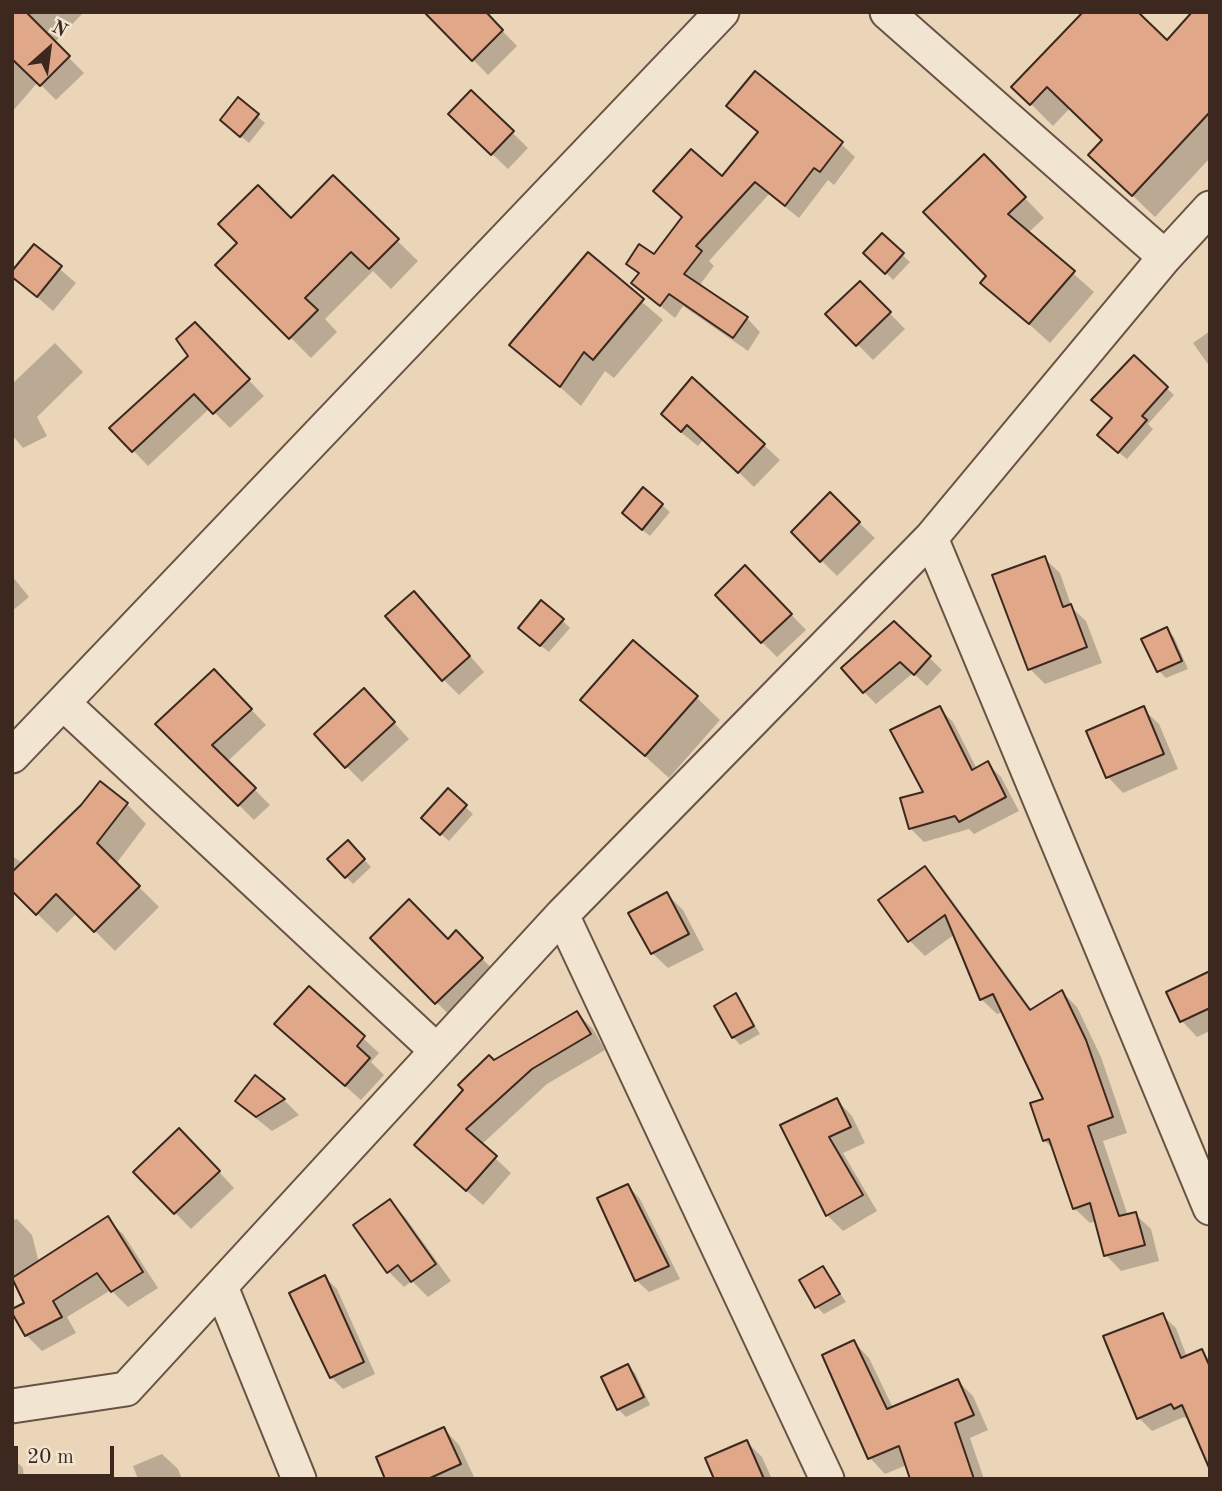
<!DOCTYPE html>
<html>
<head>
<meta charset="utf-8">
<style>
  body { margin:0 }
  #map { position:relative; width:1222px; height:1491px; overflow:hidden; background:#ead5b8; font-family:"Old Standard TT",serif }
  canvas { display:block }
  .frame { position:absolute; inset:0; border:14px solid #3c281e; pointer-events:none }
  .north { position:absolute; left:14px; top:14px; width:70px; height:70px; -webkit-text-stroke:5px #f1e4d1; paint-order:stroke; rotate:28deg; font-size:19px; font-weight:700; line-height:28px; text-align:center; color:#3c281e }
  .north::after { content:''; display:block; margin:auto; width:24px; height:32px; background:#3c281e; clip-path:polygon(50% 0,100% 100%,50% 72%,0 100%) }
  .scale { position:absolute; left:14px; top:1446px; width:100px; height:32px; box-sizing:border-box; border:4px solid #3c281e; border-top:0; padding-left:9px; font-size:21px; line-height:24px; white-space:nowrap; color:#3c281e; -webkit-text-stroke:5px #f1e4d1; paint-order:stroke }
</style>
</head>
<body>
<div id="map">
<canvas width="1222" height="1491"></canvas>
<div class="frame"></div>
<div class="north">N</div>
<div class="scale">20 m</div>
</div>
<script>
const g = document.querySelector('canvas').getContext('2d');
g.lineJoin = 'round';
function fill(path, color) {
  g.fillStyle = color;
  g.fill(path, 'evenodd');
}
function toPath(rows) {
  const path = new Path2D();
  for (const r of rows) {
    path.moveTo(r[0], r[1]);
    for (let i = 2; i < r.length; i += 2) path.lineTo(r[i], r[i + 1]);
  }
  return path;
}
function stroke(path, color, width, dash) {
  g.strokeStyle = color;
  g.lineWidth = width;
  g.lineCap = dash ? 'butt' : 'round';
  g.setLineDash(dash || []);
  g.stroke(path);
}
fill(toPath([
  [12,12,84,12,54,43,84,73,56,100,38,82,12,112],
  [427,12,484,12,517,46,488,75],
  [1210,12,1210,158,1155,217,1090,155,1104,140,1070,108,1053,126,1014,87,1167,43],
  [471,92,528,148,508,169,466,129],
  [238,99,265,123,249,143,229,127],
  [728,106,841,144,855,157,834,185,828,180,799,218,769,194,709,261,714,266,699,286,747,318,760,332,748,351,683,306,675,318,633,283,640,275,628,264,654,256,759,133],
  [1004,176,1044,218,1028,233,1094,292,1050,343,983,283,988,276],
  [333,178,418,261,391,289,373,271,325,319,337,332,311,358,218,265,240,243,292,220],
  [882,236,910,262,893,280,866,253],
  [34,247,76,283,53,311,12,275],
  [588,255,663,320,614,378,605,371,581,406,512,344],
  [860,283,905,329,873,360,827,314],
  [1210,331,1210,367,1193,343],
  [210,340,264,396,230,428,210,408,148,466,112,428],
  [55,343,83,372,37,417,47,436,23,448,12,435,12,384],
  [1134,357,1174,395,1148,424,1153,429,1127,459,1106,442],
  [692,379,780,460,754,487,704,439,698,446,678,430],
  [644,489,670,512,650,536,631,521],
  [830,495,875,538,837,576,793,532],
  [1044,558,1060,573,1072,608,1086,621,1102,663,1045,684,1030,669],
  [12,576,29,597,12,611],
  [761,583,806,630,777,657,762,642],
  [429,609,484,672,459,695,443,679],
  [562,620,570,628,549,652,528,636],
  [894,624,942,670,927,686,913,673,876,704,864,692],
  [1166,629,1174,637,1188,669,1166,678,1159,671],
  [214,671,266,725,227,762,270,805,254,820,157,724],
  [696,697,720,720,669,778,583,700],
  [379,706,409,739,362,782,346,766],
  [939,708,953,722,977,769,988,764,1001,777,1019,811,974,834,969,829,924,842,910,828,925,793],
  [1143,709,1159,724,1178,769,1123,793,1108,777],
  [448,791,473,814,449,841,431,825],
  [127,804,146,824,116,864,159,907,115,951,77,913,57,933,12,889,12,856,24,864],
  [348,842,371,867,353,884,329,859],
  [925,868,940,884,1032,1010,1062,992,1077,1007,1101,1057,1127,1133,1103,1141,1128,1216,1135,1214,1151,1229,1159,1261,1121,1271,1106,1255,1096,1221,1090,1223,1074,1208,1055,1151,1044,1140,1046,1100,1003,1012,997,1014,981,999,955,934,925,956,910,941],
  [667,894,683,910,704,950,668,968,652,953],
  [457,933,505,982,460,1026,373,938,449,941],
  [1210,973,1210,1031,1197,1037,1182,1021],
  [309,988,379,1053,371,1062,384,1075,361,1100,292,1039],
  [736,995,760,1034,740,1045,733,1037],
  [577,1013,593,1029,605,1050,547,1084,481,1145,511,1173,483,1205,432,1161,465,1090,494,1062],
  [255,1078,284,1100,299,1115,272,1131,253,1116,237,1101],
  [837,1100,852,1116,865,1143,843,1153,877,1211,843,1231,827,1215,782,1126],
  [195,1146,234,1188,191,1229,136,1172],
  [628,1186,640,1199,680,1279,649,1292,636,1280],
  [389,1202,405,1217,451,1281,428,1297,412,1281,404,1287,388,1271],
  [12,1211,13,1220,17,1219,32,1235,39,1263,107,1219,123,1234,158,1288,128,1307,111,1290,67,1317,76,1333,42,1351,26,1335,27,1304,12,1277],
  [823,1268,846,1302,824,1314,817,1307],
  [325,1277,337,1289,375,1374,343,1389,331,1377],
  [1162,1315,1176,1328,1187,1357,1201,1351,1210,1360,1210,1465,1190,1420,1184,1417,1152,1431,1139,1418],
  [854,1342,869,1358,893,1408,958,1381,973,1396,988,1430,970,1438,984,1479,912,1479,907,1465,885,1474,870,1458],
  [628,1366,635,1373,650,1405,626,1417,618,1409],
  [444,1429,459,1445,475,1479,387,1479],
  [747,1442,762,1457,772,1479,716,1479],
  [162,1454,178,1469,182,1479,138,1479,133,1466],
  [12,1457,23,1468,24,1479,12,1479]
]), '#0003');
const building = toPath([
  [12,12,26,12,70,56,40,86,12,59,12,12],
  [424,12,486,12,503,30,472,61,424,12],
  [1083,12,1138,12,1167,40,1192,12,1210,12,1210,112,1132,196,1088,155,1102,140,1047,87,1030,105,1011,87,1083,12],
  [755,71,843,142,820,172,814,168,785,206,755,182,696,246,702,251,684,274,748,317,733,338,669,294,660,306,631,283,639,273,626,264,639,244,654,254,682,217,653,191,691,149,722,176,758,132,726,106,755,71],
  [471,90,514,131,491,155,448,114,471,90],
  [238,97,259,114,240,137,220,120,238,97],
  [984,154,1026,197,1008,214,1075,271,1029,324,980,283,986,276,923,212,984,154],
  [333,175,399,239,369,269,351,252,305,298,318,310,289,339,215,265,237,243,218,224,258,185,291,218,333,175],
  [882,233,904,253,885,274,863,253,882,233],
  [34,244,62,266,37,297,12,277,12,271,34,244],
  [588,252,644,299,593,360,584,352,560,387,509,345,588,252],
  [860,281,891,312,856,346,825,314,860,281],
  [195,322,250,379,213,414,194,394,132,452,109,428,188,356,176,339,195,322],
  [1134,355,1168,387,1142,416,1147,420,1118,453,1097,435,1112,418,1091,400,1134,355],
  [692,377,765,444,738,473,687,425,681,432,661,414,692,377],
  [643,487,663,504,642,530,622,513,643,487],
  [830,492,860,522,820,562,791,532,830,492],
  [1045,556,1063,607,1071,604,1087,647,1028,670,992,575,1045,556],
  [745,565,792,614,761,643,715,595,745,565],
  [414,591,470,656,442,681,385,616,414,591],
  [541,600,564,619,540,646,518,628,541,600],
  [894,621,931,656,914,675,900,662,863,693,841,668,894,621],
  [1167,627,1182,661,1157,672,1141,639,1167,627],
  [633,640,698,696,645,756,580,700,633,640],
  [214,669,252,709,212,745,256,788,238,806,155,724,214,669],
  [364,688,395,722,345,768,314,734,364,688],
  [940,706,972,770,988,761,1006,797,959,822,955,816,909,829,900,798,923,792,890,730,940,706],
  [1144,706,1164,754,1106,778,1086,731,1144,706],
  [100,781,128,803,97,843,140,886,94,932,56,894,36,915,12,891,12,872,81,805,100,781],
  [448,788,467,805,440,835,421,818,448,788],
  [348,840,365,859,345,878,327,859,348,840],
  [925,866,1030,1010,1062,990,1086,1040,1113,1117,1088,1126,1119,1216,1136,1212,1145,1245,1104,1256,1090,1203,1073,1209,1049,1139,1043,1141,1030,1103,1043,1099,993,994,980,1000,945,915,908,942,878,900,925,866],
  [667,892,689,934,651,954,628,913,667,892],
  [409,899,448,939,456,930,483,958,435,1004,370,938,409,899],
  [1210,971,1210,1008,1180,1022,1166,992,1210,971],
  [309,986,365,1036,357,1046,370,1058,345,1086,274,1024,309,986],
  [736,993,754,1026,732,1038,714,1006,736,993],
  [577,1011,591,1034,532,1069,466,1129,497,1156,466,1191,414,1145,463,1090,458,1085,489,1055,494,1060,577,1011],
  [255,1075,285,1099,256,1117,235,1101,255,1075],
  [837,1098,851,1127,829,1137,863,1195,826,1216,780,1125,837,1098],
  [179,1128,220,1171,174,1214,133,1172,179,1128],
  [628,1184,669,1266,635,1281,597,1198,628,1184],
  [390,1199,436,1264,411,1282,398,1265,387,1273,353,1225,390,1199],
  [108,1216,143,1272,111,1292,97,1273,53,1301,62,1317,25,1336,12,1313,12,1309,24,1303,12,1278,108,1216],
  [823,1266,840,1294,815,1308,799,1280,823,1266],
  [325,1275,364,1362,330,1378,289,1293,325,1275],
  [1163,1313,1181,1358,1202,1349,1210,1367,1210,1470,1182,1405,1174,1409,1171,1404,1137,1419,1103,1336,1163,1313],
  [854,1340,887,1409,958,1379,974,1415,955,1423,974,1479,910,1479,899,1446,868,1459,822,1355,854,1340],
  [628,1364,644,1397,617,1410,601,1377,628,1364],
  [444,1427,461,1464,428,1479,385,1479,376,1457,444,1427],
  [747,1440,764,1479,714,1479,705,1458,747,1440]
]);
fill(building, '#e0a888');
stroke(building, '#3c281e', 2);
const street = toPath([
  [887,12,1165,257],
  [931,538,1210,1208],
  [63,703,437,1051],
  [12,756,722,12],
  [562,915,827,1479],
  [221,1287,299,1479],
  [12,1406,126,1389,562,915,931,538,1165,257,1210,208]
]);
stroke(street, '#685344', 37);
stroke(street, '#f1e4d1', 33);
</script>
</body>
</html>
